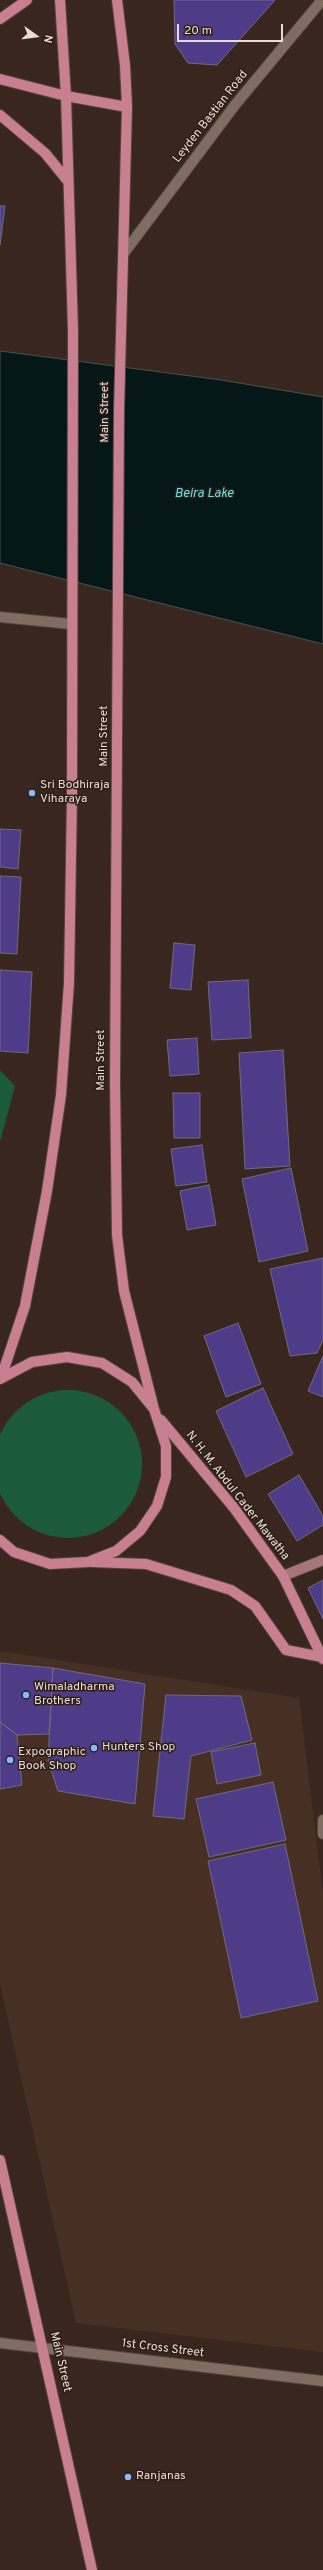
<!DOCTYPE html>
<html>
<head>
<meta charset="utf-8">
<style>
  body { margin:0 }
  #map { position:relative; width:323px; height:2570px; overflow:hidden; background:#39271f; font-family:Overpass,sans-serif }
  canvas { display:block }
  .north { position:absolute; left:16px; top:16px; width:40px; height:40px; -webkit-text-stroke:3px #2e1e16; paint-order:stroke; rotate:104deg; font-size:11px; font-weight:700; line-height:16px; text-align:center; color:#e8dcd6 }
  .north::after { content:''; display:block; margin:auto; width:14px; height:18px; background:#e8dcd6; clip-path:polygon(50% 0,100% 100%,50% 72%,0 100%) }
  .scale { position:absolute; left:177px; top:24px; width:106px; height:18px; box-sizing:border-box; border:2px solid #e8dcd6; border-top:0; padding-left:5px; font-size:12px; line-height:14px; white-space:nowrap; color:#e8dcd6; -webkit-text-stroke:3px #2e1e16; paint-order:stroke }
</style>
</head>
<body>
<div id="map">
<canvas width="323" height="2570"></canvas>
<div class="north">N</div>
<div class="scale">20 m</div>
</div>
<script>
const g = document.querySelector('canvas').getContext('2d');
g.lineJoin = 'round';
function fill(path, color) {
  g.fillStyle = color;
  g.fill(path, 'evenodd');
}
function toPath(rows) {
  const path = new Path2D();
  for (const r of rows) {
    if (r.length === 3) {
      path.moveTo(r[0] + r[2], r[1]);
      path.arc(r[0], r[1], r[2], 0, 2 * Math.PI);
      continue;
    }
    path.moveTo(r[0], r[1]);
    for (let i = 2; i < r.length; i += 2) path.lineTo(r[i], r[i + 1]);
  }
  return path;
}
function stroke(path, color, width, dash) {
  g.strokeStyle = color;
  g.lineWidth = width;
  g.lineCap = dash ? 'butt' : 'round';
  g.setLineDash(dash || []);
  g.stroke(path);
}
function write(font, color, halo, rows, align = 'center') {
  g.font = font + ' Overpass,sans-serif';
  g.lineWidth = 3;
  g.setLineDash([]);
  g.textBaseline = 'middle';
  g.strokeStyle = halo;
  g.fillStyle = color;
  for (const [text, x, y, turn = 0] of rows) {
    g.save();
    g.translate(x, y);
    g.rotate((+turn || 0) * Math.PI / 180);
    g.textAlign = isNaN(turn) ? turn : align;
    if (halo) g.strokeText(text, 0, 0);
    g.fillText(text, 0, 0);
    g.restore();
  }
}
fill(toPath([
  [0,1651,299,1698,323,1894,323,2352,76,2323,0,1984]
]), '#472f24');
fill(toPath([
  [0,1070,15,1086,0,1142],
  [68,1464,74]
]), '#1b5b3b');
const water = toPath([
  [0,351,221,380,323,397,323,644,0,563,0,351]
]);
fill(water, '#051717');
stroke(water, '#495250', 1);
const building = toPath([
  [174,0,275,0,217,65,188,63,175,44,174,0],
  [0,206,5,206,0,245,0,206],
  [0,829,21,830,18,869,0,867,0,829],
  [0,876,21,877,17,954,0,953,0,876],
  [174,943,195,945,191,990,170,988,174,943],
  [0,970,32,972,28,1053,0,1051,0,970],
  [248,980,251,1038,212,1040,208,982,248,980],
  [197,1038,199,1074,170,1076,167,1040,197,1038],
  [283,1050,290,1166,245,1169,239,1053,283,1050],
  [173,1093,200,1093,200,1138,174,1138,173,1093],
  [202,1145,207,1182,176,1186,171,1149,202,1145],
  [291,1168,308,1251,259,1262,242,1179,291,1168],
  [209,1185,216,1225,187,1230,180,1191,209,1185],
  [323,1258,323,1340,317,1353,290,1356,270,1269,323,1258],
  [238,1323,261,1384,226,1397,204,1336,238,1323],
  [323,1356,323,1397,308,1391,323,1356],
  [263,1388,293,1454,246,1477,216,1411,263,1388],
  [299,1475,323,1516,323,1525,297,1541,268,1494,299,1475],
  [323,1580,323,1619,308,1588,323,1580],
  [0,1663,53,1668,49,1734,17,1735,0,1722,0,1663],
  [53,1668,145,1684,135,1804,58,1791,48,1761,53,1668],
  [166,1695,241,1696,252,1740,191,1756,184,1819,153,1816,166,1695],
  [0,1722,17,1735,22,1785,0,1789,0,1722],
  [255,1743,261,1775,217,1784,211,1752,255,1743],
  [273,1782,286,1840,209,1857,196,1799,273,1782],
  [285,1844,318,2001,241,2018,208,1861,285,1844]
]);
fill(building, '#4f3c88');
stroke(building, '#6e6b7e', 1);
const service = toPath([
  [0,617,71,624]
]);
const minor = toPath([
  [323,1820,323,1834],
  [0,2343,323,2381]
]);
const tertiary = toPath([
  [124,253,235,105,322,0]
]);
const secondary = toPath([
  [283,1576,323,1560]
]);
const primary = toPath([
  [117,0,125,65,127,107,119,410,115,1083,117,1235,124,1291,154,1409],
  [0,19,27,0],
  [0,79,66,96,127,107],
  [0,115,45,153,67,180],
  [1,1378,25,1306,47,1191,61,1095,69,983,72,794,73,331,66,96,60,0],
  [0,1379,32,1362,67,1357,102,1363,132,1382,154,1409,166,1446,166,1477,157,1506,140,1531,116,1551,88,1562,50,1564,14,1552,0,1540],
  [161,1420,234,1508,283,1576,323,1659],
  [92,1562,146,1564,231,1590,255,1606,286,1650,322,1657],
  [0,2160,92,2570]
]);
stroke(service, '#53453e', 12);
stroke(minor, '#53453e', 12);
stroke(tertiary, '#53453e', 12);
stroke(secondary, '#53453e', 12);
stroke(primary, '#53453e', 12);
stroke(service, '#816c63', 10);
stroke(minor, '#816c63', 10);
stroke(tertiary, '#816c63', 10);
stroke(secondary, '#a57679', 10);
stroke(primary, '#c87f8f', 10);
for (const [x, y, r, color] of [
  [32,793,4,"#83bcfb"],
  [26,1695,4,"#83bcfb"],
  [94,1748,4,"#83bcfb"],
  [10,1760,4,"#83bcfb"],
  [128,2477,4,"#83bcfb"]
]) {
  const dot = new Path2D();
  dot.arc(x, y, r, 0, 2 * Math.PI);
  g.fillStyle = color;
  g.fill(dot);
  stroke(dot, '#2e1e16', 1.5);
}
write('12px', '#e8dcd6', '#2e1e16', [
  ["Leyden Bastian Road",211,117,-52],
  ["Main Street",106,412,-90],
  ["Main Street",105,736,-90],
  ["Main Street",102,1060,-90],
  ["N. H. M. Abdul Cader Mawatha",237,1496,52],
  ["1st Cross Street",163,2349,7],
  ["Main Street",60,2362,77]
]);
write('12px', '#e8dcd6', '#2e1e16', [
  ["Sri Bodhiraja",40,786],
  ["Viharaya",40,800],
  ["Wimaladharma",34,1688],
  ["Brothers",34,1702],
  ["Hunters Shop",102,1748],
  ["Expographic",18,1753],
  ["Book Shop",18,1767],
  ["Ranjanas",136,2477]
], 'left');
write('italic 13px', '#58e7ec', '#2e1e16', [
  ["Beira Lake",204,494]
]);
</script>
</body>
</html>
